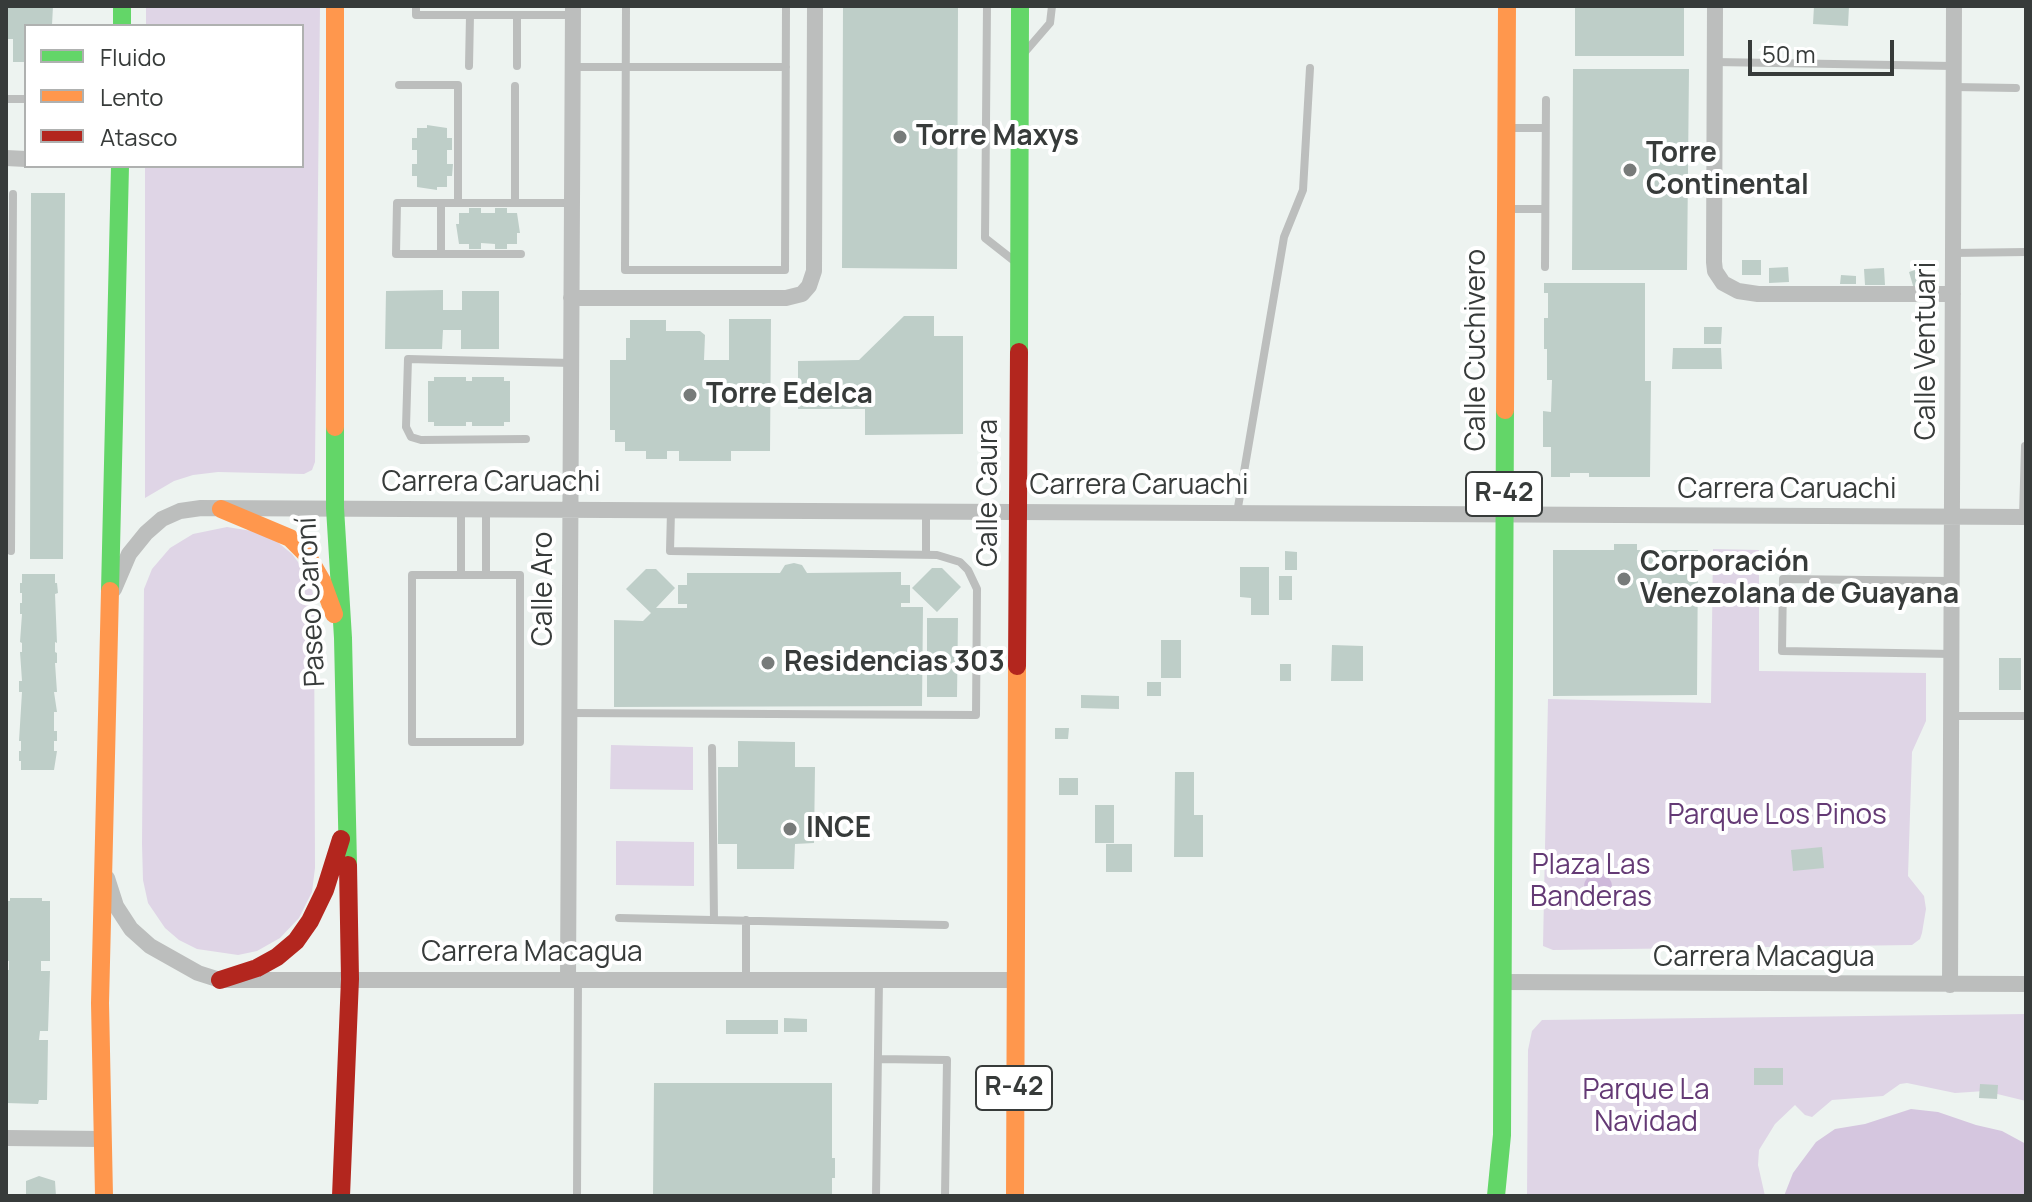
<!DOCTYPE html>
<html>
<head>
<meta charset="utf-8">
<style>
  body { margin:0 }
  #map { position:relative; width:2032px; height:1202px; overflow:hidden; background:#edf3f0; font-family:Manrope,sans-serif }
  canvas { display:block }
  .frame { position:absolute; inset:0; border:8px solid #373b3a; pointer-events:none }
  .legend { position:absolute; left:24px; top:24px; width:280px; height:144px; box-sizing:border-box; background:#fff; border:2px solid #afb1b0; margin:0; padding:10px 14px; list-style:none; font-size:24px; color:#373b3a }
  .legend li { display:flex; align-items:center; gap:16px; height:40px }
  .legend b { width:40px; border:2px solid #afb1b0 }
  .scale { position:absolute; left:1748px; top:40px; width:146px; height:36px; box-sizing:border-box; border:4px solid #373b3a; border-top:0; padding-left:10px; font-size:24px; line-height:28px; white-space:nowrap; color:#373b3a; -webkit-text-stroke:6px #fff; paint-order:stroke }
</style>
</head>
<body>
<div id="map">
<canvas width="2032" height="1202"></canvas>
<div class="frame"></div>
<ul class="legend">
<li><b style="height:10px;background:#63d668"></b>Fluido</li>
<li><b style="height:10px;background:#ff974d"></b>Lento</li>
<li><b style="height:10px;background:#b3261e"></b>Atasco</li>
</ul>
<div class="scale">50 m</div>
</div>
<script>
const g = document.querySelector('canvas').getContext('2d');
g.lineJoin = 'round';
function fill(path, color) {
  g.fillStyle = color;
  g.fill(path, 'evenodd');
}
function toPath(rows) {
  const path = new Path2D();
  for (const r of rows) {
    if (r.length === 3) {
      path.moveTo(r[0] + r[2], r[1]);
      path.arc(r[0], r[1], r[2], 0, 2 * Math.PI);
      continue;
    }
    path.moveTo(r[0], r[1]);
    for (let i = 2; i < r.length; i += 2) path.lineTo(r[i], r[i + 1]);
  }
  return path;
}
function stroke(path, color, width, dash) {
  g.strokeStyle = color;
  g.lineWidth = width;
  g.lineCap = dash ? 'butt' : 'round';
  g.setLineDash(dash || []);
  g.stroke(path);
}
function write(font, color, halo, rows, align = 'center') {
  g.font = font + ' Manrope,sans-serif';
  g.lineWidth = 8;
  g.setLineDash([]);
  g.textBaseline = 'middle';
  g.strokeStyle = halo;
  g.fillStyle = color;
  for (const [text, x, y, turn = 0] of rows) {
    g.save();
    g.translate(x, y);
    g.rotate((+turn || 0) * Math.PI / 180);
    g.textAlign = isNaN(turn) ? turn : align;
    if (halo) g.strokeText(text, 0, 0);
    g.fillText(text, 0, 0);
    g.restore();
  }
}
fill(toPath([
  [146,6,320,6,315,462,312,470,304,474,218,472,193,475,174,481,145,498,145,166,302,166,302,26,146,26],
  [227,527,252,531,275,540,292,554,310,578,314,600,315,868,312,892,299,918,280,938,257,951,238,955,197,949,179,940,165,928,148,903,143,880,142,844,144,589,152,569,170,548,193,534],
  [1713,549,1759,550,1759,671,1926,673,1926,721,1912,752,1908,876,1924,896,1926,909,1922,933,1920,939,1912,945,1553,950,1543,946,1548,699,1711,703],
  [611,745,693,747,693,790,610,789],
  [616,841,694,842,694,886,616,885],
  [2026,1014,2026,1101,1985,1091,1955,1093,1907,1083,1900,1084,1883,1096,1832,1100,1812,1117,1805,1115,1795,1105,1775,1124,1759,1150,1758,1165,1765,1196,1527,1196,1528,1050,1532,1031,1542,1020]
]), '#dfd5e6');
fill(toPath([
  [1911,1109,1938,1112,1976,1125,2002,1131,2026,1144,2026,1196,1784,1196,1793,1173,1816,1142,1835,1129,1865,1124]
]), '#d5c6df');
fill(toPath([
  [1598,887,14]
]), '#ceb9da');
fill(toPath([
  [6,6,53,6,52,25,26,26,26,62,13,62,13,39,8,39],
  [843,6,958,6,957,269,842,268],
  [1575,6,1684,6,1684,56,1575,56],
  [1814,6,1849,6,1848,26,1813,24],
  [1573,69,1689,69,1687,270,1572,270],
  [427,125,447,128,447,138,452,138,452,150,447,150,447,164,453,164,452,176,447,176,447,187,437,187,437,190,417,187,417,176,412,176,412,164,417,164,417,150,412,150,412,138,417,138,417,128,427,128],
  [31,193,65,193,63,559,30,559],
  [469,208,481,208,481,213,495,213,495,208,507,208,507,213,517,213,520,233,517,233,517,244,507,244,507,249,495,249,495,244,481,243,481,249,469,249,469,244,459,244,456,224,459,224,459,213,469,213],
  [1742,260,1761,260,1761,275,1742,275],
  [1788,267,1789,282,1769,283,1769,268],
  [1924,267,1929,284,1914,289,1909,272],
  [1884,268,1885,285,1865,285,1864,269],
  [1841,275,1856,276,1856,284,1840,284],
  [1544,283,1645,283,1645,381,1651,381,1650,477,1589,477,1589,473,1570,473,1570,477,1551,477,1551,447,1543,447,1543,411,1551,412,1552,380,1547,380,1547,349,1544,349,1544,318,1548,318,1548,293,1544,293],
  [443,290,443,310,462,310,462,291,499,291,499,349,461,349,461,330,443,330,442,349,385,349,386,291],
  [904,316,934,316,934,336,963,336,963,434,865,435,865,409,798,409,798,361,859,360],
  [729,319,771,319,770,451,731,451,731,461,679,461,679,451,667,451,667,459,646,459,646,451,625,451,625,442,615,442,615,430,610,430,610,360,626,360,626,338,630,338,630,320,666,320,666,331,700,331,705,335,704,360,729,360],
  [1704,327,1722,327,1721,344,1704,344],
  [1673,348,1721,348,1722,369,1672,369],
  [434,377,466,377,466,381,472,381,472,377,504,377,504,381,510,381,510,422,504,422,504,426,472,426,472,422,466,422,466,426,434,426,434,422,428,422,428,381,434,381],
  [1614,544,1637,544,1637,550,1698,550,1697,695,1553,696,1553,550,1614,550],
  [1285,551,1297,552,1297,570,1285,570],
  [794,563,802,565,807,573,901,572,901,585,910,585,910,603,901,603,901,607,923,607,922,706,614,707,614,620,643,621,651,613,626,589,646,569,656,569,675,588,656,608,687,608,687,604,678,604,678,585,687,585,687,573,780,573,785,565],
  [1240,567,1269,567,1269,615,1251,615,1251,598,1240,597],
  [932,568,942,568,961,587,937,612,912,588],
  [22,574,55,574,55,583,57,583,58,593,55,594,57,643,55,642,55,652,57,653,57,663,55,663,57,692,54,692,57,712,54,712,54,731,57,731,57,741,54,741,54,751,57,751,54,770,21,770,21,761,19,761,19,751,21,751,21,741,19,741,22,692,19,692,19,681,22,681,20,652,22,652,22,643,20,642,22,614,20,614,20,603,22,603,22,593,20,593,20,583,22,583],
  [1279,576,1292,576,1292,600,1279,600],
  [927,618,958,618,957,697,927,697],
  [1161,640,1181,640,1181,678,1161,678],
  [1332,645,1363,646,1363,681,1331,681],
  [1999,658,2021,658,2021,690,1999,690],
  [1280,664,1291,664,1291,681,1280,681],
  [1147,682,1161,682,1161,696,1147,696],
  [1081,695,1119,696,1119,709,1081,708],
  [1055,728,1069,728,1068,739,1055,739],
  [738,741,795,742,795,767,815,767,814,843,795,844,794,869,737,869,737,844,718,844,718,767,738,767],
  [1175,772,1194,772,1194,815,1203,815,1203,857,1174,857],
  [1059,778,1078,778,1078,795,1059,795],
  [1095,805,1114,805,1114,843,1095,843],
  [1106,844,1132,844,1132,872,1106,872],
  [1822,847,1824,868,1793,871,1791,850],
  [10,898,42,898,42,901,50,901,50,961,41,961,41,971,50,971,48,1031,40,1031,39,1040,48,1040,47,1100,39,1100,38,1104,6,1103,6,970,9,970,9,961,6,961,6,901,10,901],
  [784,1018,807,1019,807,1032,784,1032],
  [726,1020,778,1020,778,1034,726,1034],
  [1754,1068,1783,1068,1783,1085,1754,1085],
  [654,1083,832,1083,832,1158,835,1158,835,1178,832,1178,832,1196,653,1196],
  [1980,1084,1998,1085,1997,1099,1979,1098],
  [39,1176,55,1181,56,1196,26,1196,26,1181]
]), '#becec8');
stroke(toPath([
  [416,6,416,15,572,15],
  [626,6,625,270,785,270,786,6],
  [987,6,985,238,1013,260],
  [1025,52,1050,23,1052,6],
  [1715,62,1953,66],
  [469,66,470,15],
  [517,66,517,15],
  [572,67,786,67],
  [399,85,458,85,458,203],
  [1954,87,2016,88],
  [6,99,26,99],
  [1511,128,1545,128],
  [515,203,515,86],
  [1510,209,1545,209],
  [1953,253,2026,252],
  [441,254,441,203],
  [521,254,396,254,397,203,572,203],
  [1545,267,1546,100],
  [526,439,421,440,411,437,406,427,408,359,571,363],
  [1237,513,1284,237,1303,190,1310,68],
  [2023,517,2025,446],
  [11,551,13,194],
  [926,554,926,511],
  [412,575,520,575,520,742,412,742,412,575],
  [461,575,461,510],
  [486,575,486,509],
  [1951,581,1783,579,1782,651,1952,654],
  [569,713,976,715,977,589,968,570,960,562,937,555,670,551,671,511],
  [1951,716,2026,716],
  [712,748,714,920],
  [619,918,945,925],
  [746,979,746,920],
  [878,1059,947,1060,945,1196],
  [577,1196,578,979],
  [876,1196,879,980]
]), '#bcbebd', 8);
stroke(toPath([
  [1715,6,1714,262,1715,271,1723,283,1738,291,1758,294,1953,294],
  [6,158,26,159],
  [571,298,786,298,802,294,809,286,814,271,815,6],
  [114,589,129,554,146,533,162,519,180,511,201,508,2026,517],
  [107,878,116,906,131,929,150,946,198,973,220,980,1015,980],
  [568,979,573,6],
  [1502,982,2026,984],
  [1950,985,1954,6],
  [6,1138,103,1139]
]), '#bcbebd', 16);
stroke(toPath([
  [122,6,122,26],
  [1019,352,1020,6],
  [335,427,335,508,343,638,348,865],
  [110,591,120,166],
  [1496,1196,1502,1135,1505,410]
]), '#63d668', 18);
stroke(toPath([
  [335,6,335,427],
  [1505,410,1507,6],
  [221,509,290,538,307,555,322,581,334,614],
  [104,1196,100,1003,110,591],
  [1015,1196,1017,666]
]), '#ff974d', 18);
stroke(toPath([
  [1017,666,1019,352],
  [220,980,257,968,277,957,296,941,310,921,325,890,341,839],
  [341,1196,350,979,348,865]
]), '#b3261e', 18);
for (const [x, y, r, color] of [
  [900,137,8,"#777b7a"],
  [1630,170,8,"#777b7a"],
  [690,395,8,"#777b7a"],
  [1624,579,8,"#777b7a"],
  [768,663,8,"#777b7a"],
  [790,829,8,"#777b7a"]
]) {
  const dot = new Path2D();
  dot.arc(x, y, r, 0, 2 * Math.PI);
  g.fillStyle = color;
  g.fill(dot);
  stroke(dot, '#fff', 3);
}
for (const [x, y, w] of [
  [1504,494,76],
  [1014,1088,76]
]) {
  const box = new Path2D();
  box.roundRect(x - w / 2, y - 22, w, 44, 6);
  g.fillStyle = '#fff';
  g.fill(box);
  stroke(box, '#373b3a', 2);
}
write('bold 26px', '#373b3a', null, [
  ["R-42",1504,494],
  ["R-42",1014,1088]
]);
write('bold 28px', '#373b3a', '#fff', [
  ["Torre Maxys",916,137],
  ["Torre",1646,154],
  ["Continental",1646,186],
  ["Torre Edelca",706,395],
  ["Corporación",1640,563],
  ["Venezolana de Guayana",1640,595],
  ["Residencias 303",784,663],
  ["INCE",806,829]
], 'left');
write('28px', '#373b3a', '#fff', [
  ["Calle Cuchivero",1477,350,-90],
  ["Calle Ventuari",1927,351,-90],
  ["Carrera Caruachi",491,483],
  ["Carrera Caruachi",1139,486],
  ["Carrera Caruachi",1787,490],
  ["Calle Caura",989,493,-90],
  ["Calle Aro",544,589,-90],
  ["Paseo Caroní",312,602,-93],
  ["Carrera Macagua",532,953],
  ["Carrera Macagua",1764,958]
]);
write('28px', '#643a75', '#fff', [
  ["Parque Los Pinos",1777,816],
  ["Plaza Las",1591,866],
  ["Banderas",1591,898],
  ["Parque La",1646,1091],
  ["Navidad",1646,1123]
]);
</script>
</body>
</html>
